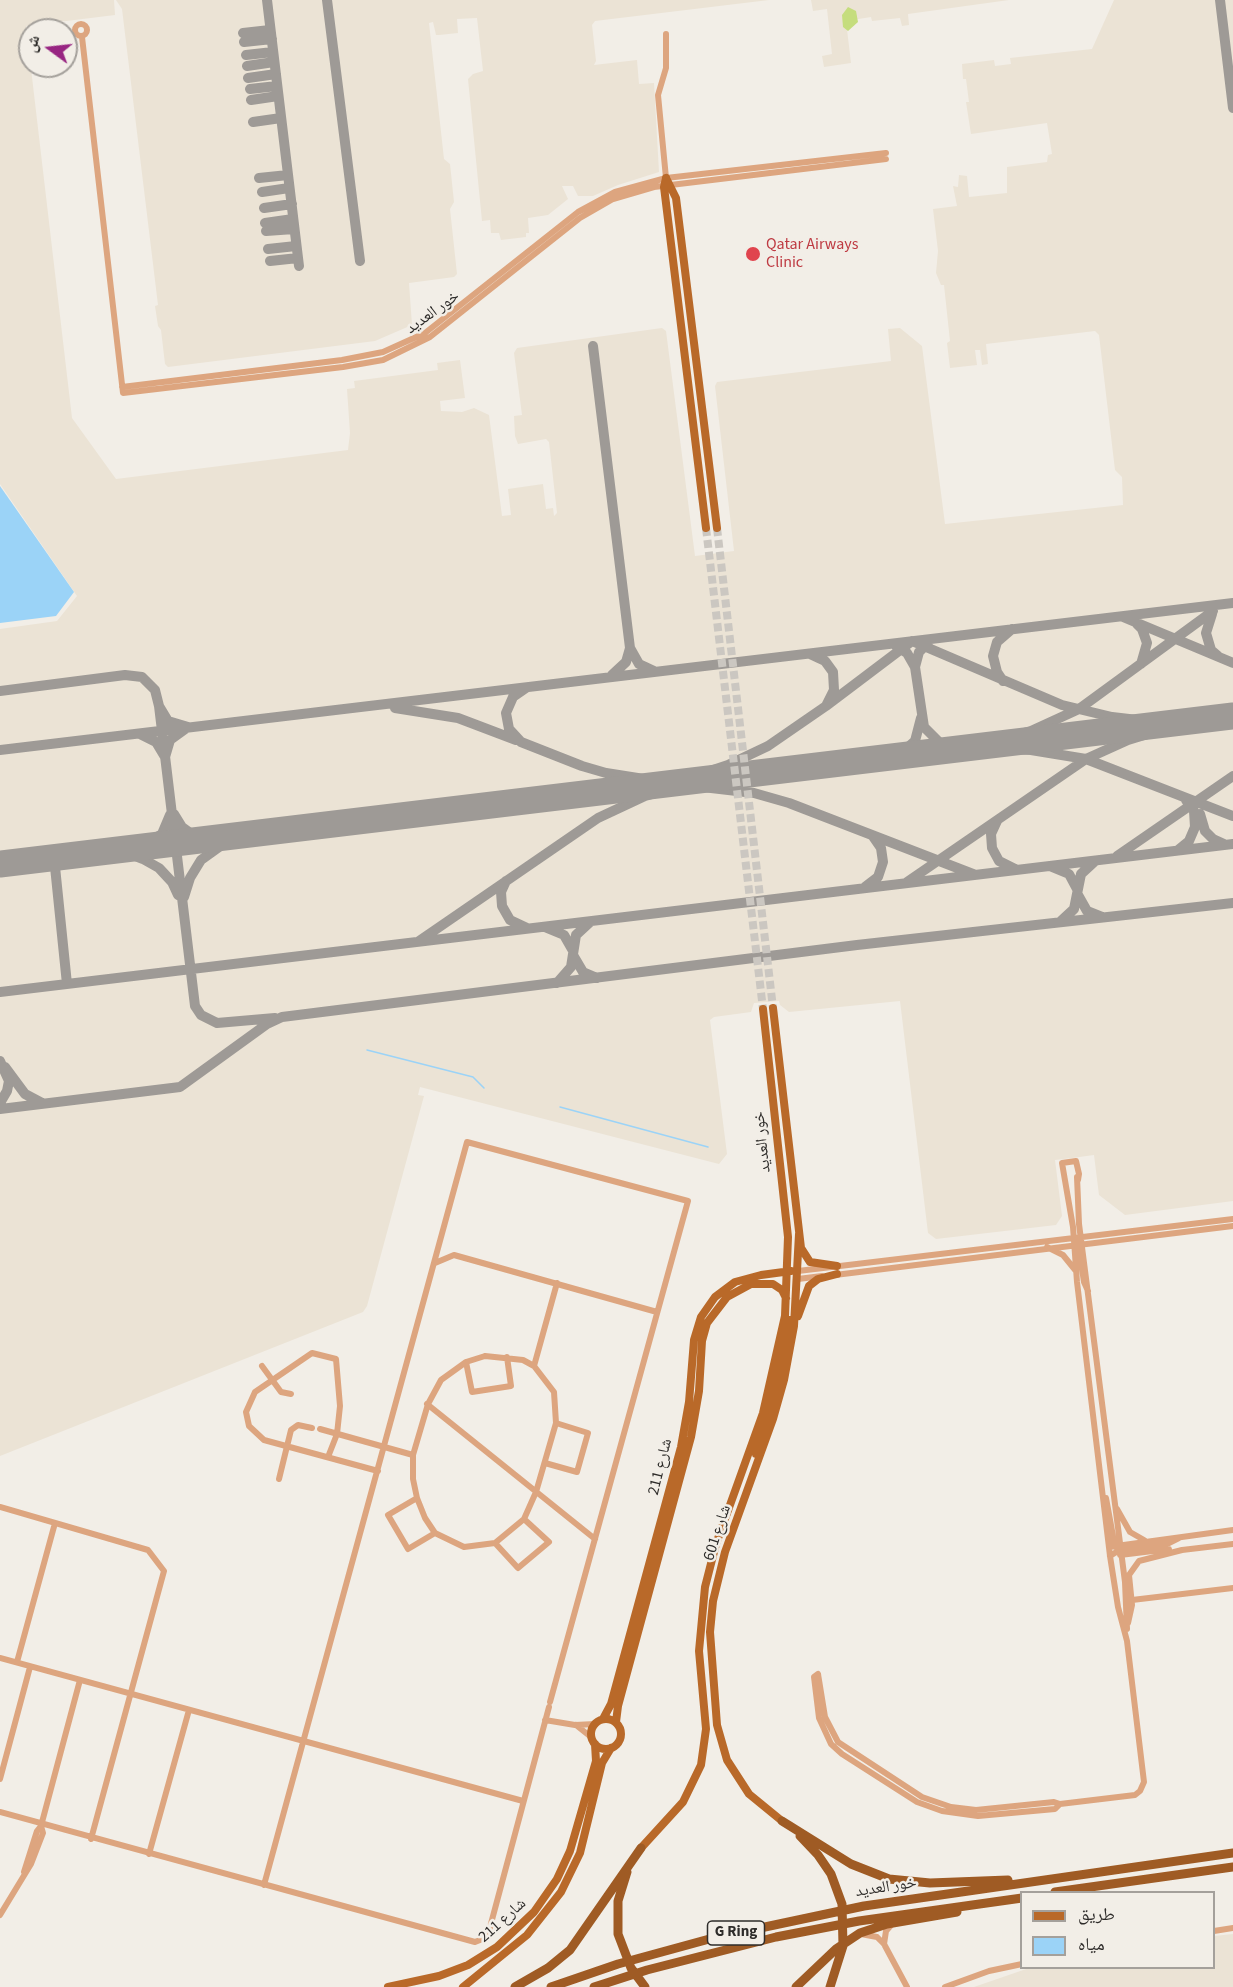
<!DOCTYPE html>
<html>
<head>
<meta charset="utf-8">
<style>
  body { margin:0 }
  #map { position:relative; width:1233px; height:1987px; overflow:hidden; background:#f2eee7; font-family:"Source Sans 3","Noto Naskh Arabic",sans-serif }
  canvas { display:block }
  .legend { position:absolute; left:1020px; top:1891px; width:195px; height:78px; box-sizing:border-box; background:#f2eee7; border:2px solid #a4a09b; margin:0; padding:8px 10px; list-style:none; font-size:18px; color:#2e2c2a }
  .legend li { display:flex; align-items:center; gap:12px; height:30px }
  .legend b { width:30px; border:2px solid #a4a09b }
  .north { position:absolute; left:18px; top:18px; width:60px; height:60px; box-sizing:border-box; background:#f2eee7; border:2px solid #a4a09b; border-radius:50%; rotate:285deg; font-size:16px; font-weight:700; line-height:24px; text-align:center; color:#2e2c2a }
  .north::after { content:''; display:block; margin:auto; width:21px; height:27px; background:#982582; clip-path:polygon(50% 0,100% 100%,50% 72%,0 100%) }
</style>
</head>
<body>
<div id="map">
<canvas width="1233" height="1987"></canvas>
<ul class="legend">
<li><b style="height:8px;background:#b96929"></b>طريق</li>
<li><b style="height:16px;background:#9bd3f7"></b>مياه</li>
</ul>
<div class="north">ش</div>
</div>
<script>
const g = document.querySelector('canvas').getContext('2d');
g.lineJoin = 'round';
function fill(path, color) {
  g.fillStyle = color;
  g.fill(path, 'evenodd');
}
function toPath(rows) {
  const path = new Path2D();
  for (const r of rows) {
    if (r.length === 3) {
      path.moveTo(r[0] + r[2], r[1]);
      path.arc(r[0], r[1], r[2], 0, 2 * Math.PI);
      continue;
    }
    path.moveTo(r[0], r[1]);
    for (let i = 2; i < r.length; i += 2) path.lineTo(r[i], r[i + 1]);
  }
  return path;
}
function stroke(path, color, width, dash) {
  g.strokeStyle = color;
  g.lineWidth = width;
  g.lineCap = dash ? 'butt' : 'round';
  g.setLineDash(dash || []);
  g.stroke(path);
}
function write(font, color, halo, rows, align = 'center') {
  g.font = font + ' "Source Sans 3","Noto Naskh Arabic",sans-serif';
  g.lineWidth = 5;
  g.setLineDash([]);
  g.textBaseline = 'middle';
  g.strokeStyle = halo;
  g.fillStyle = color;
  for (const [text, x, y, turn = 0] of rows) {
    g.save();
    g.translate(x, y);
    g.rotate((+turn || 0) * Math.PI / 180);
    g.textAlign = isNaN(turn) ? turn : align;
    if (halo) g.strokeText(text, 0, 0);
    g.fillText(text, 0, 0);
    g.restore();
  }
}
fill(toPath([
  [0,0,114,0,115,15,26,26,72,418,116,479,348,450,350,433,347,389,355,388,354,381,438,370,437,363,460,360,465,398,440,401,441,411,462,412,474,408,489,415,502,516,511,515,508,489,543,484,546,509,553,508,554,516,557,513,549,442,546,439,518,444,515,436,514,416,522,415,514,353,517,348,662,328,666,331,695,556,734,551,715,386,717,382,891,361,888,329,900,328,922,346,945,524,1123,505,1122,477,1115,470,1099,335,1095,331,986,344,988,364,982,365,980,350,975,350,977,365,950,368,947,343,950,341,944,285,941,285,936,273,938,251,933,209,957,206,953,186,958,187,959,175,967,176,969,197,1007,193,1007,167,1047,162,1048,155,1052,154,1047,123,971,134,966,102,969,102,966,79,963,79,962,64,994,60,995,66,1011,64,1010,58,1092,49,1114,0,1233,0,1233,1201,1125,1215,1099,1195,1094,1155,1072,1158,1055,1160,1062,1216,1056,1225,936,1239,928,1233,900,1001,789,1012,780,1005,779,1001,754,1003,751,1012,714,1017,710,1020,727,1154,719,1164,420,1087,418,1095,424,1096,367,1306,363,1312,0,1456,0,629,57,621,77,596,0,484],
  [116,0,769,0,595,21,592,25,596,61,594,65,637,60,639,84,654,83,659,172,618,185,593,196,578,196,573,186,562,186,568,199,548,215,528,218,529,233,526,233,526,237,501,240,499,233,491,233,490,220,482,221,468,79,473,74,483,71,477,18,457,19,458,33,439,35,436,35,433,22,429,23,444,159,450,164,454,202,450,209,457,274,454,277,409,283,412,325,375,341,168,367,165,364,161,330,158,326,155,306,158,305,122,9],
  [811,0,1009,0,908,14,909,25,902,26,900,18,872,21,871,17,846,21,851,63,824,67,822,56,832,54,827,9,813,11],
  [1233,1934,1233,1987,974,1987,1029,1968,1214,1968,1214,1936]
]), '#ebe3d5');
fill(toPath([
  [848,7,856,11,858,22,848,31,843,27,842,15]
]), '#c5dd7d');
fill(toPath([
  [0,486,74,592,56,616,0,623]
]), '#9bd3f7');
stroke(toPath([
  [367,1050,473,1077,484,1088],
  [560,1107,708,1147]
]), '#9bd3f7', 1.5);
stroke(toPath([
  [267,0,299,266],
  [327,0,360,261],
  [1220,0,1233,108],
  [243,33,270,30],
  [244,42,272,39],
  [246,55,273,52],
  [247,66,274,62],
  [248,78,276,74],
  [250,89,277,86],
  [251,100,278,96],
  [253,122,281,118],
  [259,178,288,175],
  [262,192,289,188],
  [264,208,292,204],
  [265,223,293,219],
  [266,231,294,229],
  [268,249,296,246],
  [270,261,298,258],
  [593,346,630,648,626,662,612,675],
  [1212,614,1206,633,1211,650,1218,656],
  [1123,617,1233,663],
  [1137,624,1142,629,1147,643,1141,664],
  [896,646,907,653,915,667,919,652,928,643],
  [630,648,639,664,654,671],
  [810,654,825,661,833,672,834,690,826,706,912,641,1062,705,1112,717,1146,721,1192,721],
  [915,667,924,727,940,743,960,750],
  [1003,681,997,672,993,656,997,642,1012,629],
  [526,688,513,697,506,713,509,729,521,742,582,766,606,773,644,779,684,781],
  [0,691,125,675,142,677,155,690,159,706,168,721,188,727,170,740,165,757,156,742,140,734],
  [159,706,195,1006,201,1015,217,1023,275,1018],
  [395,708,458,718,516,740],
  [970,748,1031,731,1079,709,1213,611],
  [986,748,1031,750,1086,759,1233,816],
  [0,750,1233,603],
  [888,758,905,750,915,741,921,718],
  [692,777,728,765,768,746,826,706],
  [694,786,754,793,789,803,973,874],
  [174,814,182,827,193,835,214,839],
  [1200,814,1205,831,1213,839,1224,844],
  [997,821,991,834,992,848,999,861,1015,869],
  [137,848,162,834,170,815],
  [120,850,143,859,159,868,172,882,178,895],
  [1178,850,1189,841,1195,827,1194,811,1186,800],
  [1117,856,1233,776],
  [54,857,67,984],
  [1052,867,1069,874,1077,889],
  [506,881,501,892,502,906,510,920,527,928],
  [907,882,1086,759,1128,740,1177,725],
  [865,887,878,877,883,862,881,848,872,835],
  [1078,895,1087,911,1102,917],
  [184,897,190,878,201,860,233,837],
  [1060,922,1074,909,1081,874,1094,862],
  [547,928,564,935,572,949],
  [419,941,598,818,645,796,703,780],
  [573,955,583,972,597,978],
  [557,983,571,967,576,935,590,922],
  [0,992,1233,844],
  [0,1061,9,1081,7,1091,0,1103],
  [5,1067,25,1094,42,1103],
  [0,1109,180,1087,267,1024,282,1017,857,945,1233,903]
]), '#9e9a96', 10);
stroke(toPath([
  [0,864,1233,716]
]), '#9e9a96', 27);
stroke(toPath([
  [706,528,763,1009],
  [717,528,773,1008]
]), '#cbc7c1', 8, [8, 4]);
stroke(toPath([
  [81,30,6],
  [666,34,666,68,658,95,666,178],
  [82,37,123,393,343,367,383,360,430,337,580,218,613,199,654,187,886,159],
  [122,387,342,360,383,352,425,333,578,212,615,192,666,178,886,153],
  [1077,1177,1079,1224,1125,1582,1127,1629],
  [1078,1242,1084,1282,1088,1291],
  [1047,1247,1063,1255,1076,1271],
  [435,1263,454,1255,657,1312],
  [798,1271,1233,1219],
  [835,1275,1233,1226],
  [798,1279,822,1276],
  [485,1356,523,1360,534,1366,554,1392,556,1423,536,1492,524,1519,495,1543,464,1547,435,1533,425,1518,417,1498,413,1479,413,1455,428,1404,441,1380,466,1362,485,1356],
  [466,1362,472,1392,511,1386,507,1357],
  [262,1366,281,1392,291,1394],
  [534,1366,557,1283],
  [427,1404,595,1539],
  [320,1429,413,1455],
  [328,1457,337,1434,340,1406,336,1359,312,1353,255,1392,246,1412,249,1426,264,1440,378,1471],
  [545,1463,577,1472,588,1433,556,1423],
  [279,1479,291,1430,298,1425,312,1428],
  [417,1498,388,1515,408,1549,435,1533],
  [1106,1498,1115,1547],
  [0,1507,148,1550,164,1571,91,1839],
  [1117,1509,1130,1532,1144,1540],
  [495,1543,518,1568,549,1542,524,1519],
  [1109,1547,1233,1530],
  [1120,1555,1169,1549],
  [1110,1556,1121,1549,1169,1543,1179,1538],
  [1132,1600,1233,1588],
  [1128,1623,1132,1605,1129,1575,1139,1561,1182,1550,1233,1544],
  [0,1658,523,1801],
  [17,1662,55,1523],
  [818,1674,825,1717,838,1742,922,1797,951,1807,976,1810,1054,1802,1060,1804,1055,1809,978,1816,942,1811,917,1802,842,1754,831,1744,819,1718,814,1677,818,1674],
  [545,1720,575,1725,595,1724],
  [576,1725,591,1737],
  [0,1779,30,1667],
  [1060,1804,1135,1795,1140,1791,1144,1782,1127,1641,1118,1607,1110,1556,1077,1282,1073,1227,1062,1163,1076,1161,1079,1174,1078,1180],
  [0,1812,475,1942,485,1938,489,1931,549,1707],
  [149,1854,189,1710],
  [24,1872,37,1831,41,1826,80,1680],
  [264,1885,467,1142,688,1201,550,1702],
  [0,1915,31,1864,43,1833,41,1826],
  [1214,1931,1233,1928],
  [861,1934,877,1937,884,1944,907,1987],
  [884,1944,886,1931,893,1923],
  [945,1987,989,1971,1022,1964]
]), '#dda57f', 6);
stroke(toPath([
  [666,178,676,198,717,528],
  [666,178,664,187,706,528],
  [773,1008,801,1248,810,1262,837,1266],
  [798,1316,809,1286,818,1279,837,1274],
  [756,1454,776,1389,789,1320],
  [606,1734,15],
  [603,1719,611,1704,681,1447,689,1402,694,1340,701,1317,715,1297,735,1282,761,1275,791,1271],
  [616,1722,618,1706,691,1437,699,1391,702,1341,707,1323,727,1297,751,1284,773,1284,782,1290,786,1298],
  [782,1821,749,1794,727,1760,717,1725,710,1632,713,1601,725,1552,773,1419,784,1380,794,1326,799,1234],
  [641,1848,683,1802,701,1765,706,1729,699,1651,705,1587,716,1544,763,1413,785,1316,788,1237,763,1009],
  [388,1987,439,1976,468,1965,497,1947,534,1912,557,1879,570,1851,596,1761,595,1744],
  [463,1987,527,1935,561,1892,580,1853,602,1763,611,1748]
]), '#b96929', 8);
stroke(toPath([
  [782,1821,851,1864,889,1879,930,1883,1008,1880],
  [800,1836,818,1855,831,1874,842,1904,843,1946,830,1987],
  [627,1872,618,1901,618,1934,631,1968,645,1987],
  [1055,1892,1233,1867],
  [515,1987,548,1968,570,1950,641,1848],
  [551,1987,618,1964,713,1938,864,1906,1233,1853],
  [594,1987,647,1970,776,1937,859,1921,1022,1898],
  [796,1987,836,1949,860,1933,887,1924,957,1912]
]), '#9f5b24', 9);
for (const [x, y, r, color] of [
  [753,254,8,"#e0444e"]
]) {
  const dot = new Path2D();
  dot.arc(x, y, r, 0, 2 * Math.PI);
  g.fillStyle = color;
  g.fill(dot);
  stroke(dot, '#f2eee7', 2);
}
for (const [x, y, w] of [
  [736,1933,57]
]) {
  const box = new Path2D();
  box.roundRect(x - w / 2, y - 12, w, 24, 4.5);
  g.fillStyle = '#f2eee7';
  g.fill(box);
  stroke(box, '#2e2c2a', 1.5);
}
write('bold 15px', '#2e2c2a', null, [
  ["G Ring",736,1933]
]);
write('16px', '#be3a42', '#f2eee7', [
  ["Qatar Airways",766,245],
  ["Clinic",766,263]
], 'left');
write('16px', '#2e2c2a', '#f2eee7', [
  ["خور العديد",433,313,-36],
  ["خور العديد",763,1142,-96],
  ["شارع 211",661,1467,-76],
  ["شارع 601",718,1533,-72],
  ["خور العديد",886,1888,-9],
  ["شارع 211",503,1921,-42]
]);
</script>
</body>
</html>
